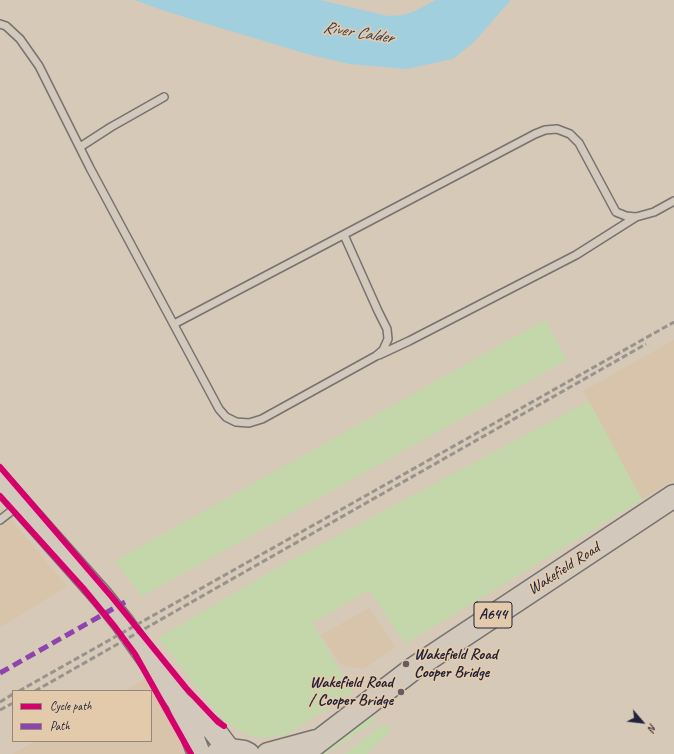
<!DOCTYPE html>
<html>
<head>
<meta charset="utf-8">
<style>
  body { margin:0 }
  #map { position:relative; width:674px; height:754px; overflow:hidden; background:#d6c9b8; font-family:Caveat,sans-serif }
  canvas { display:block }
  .legend { position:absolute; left:12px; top:690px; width:140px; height:52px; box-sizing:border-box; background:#e3caab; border:1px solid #96877e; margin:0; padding:5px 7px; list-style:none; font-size:12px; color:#22223b }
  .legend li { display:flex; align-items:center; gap:8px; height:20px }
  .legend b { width:20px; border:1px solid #96877e }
  .north { position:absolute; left:622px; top:702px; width:40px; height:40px; -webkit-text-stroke:3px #e3caab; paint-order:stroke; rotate:118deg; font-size:11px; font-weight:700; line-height:16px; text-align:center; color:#22223b }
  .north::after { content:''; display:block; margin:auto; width:14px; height:18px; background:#22223b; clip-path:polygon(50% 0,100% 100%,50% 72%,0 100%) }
</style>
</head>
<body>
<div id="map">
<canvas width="674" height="754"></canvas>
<ul class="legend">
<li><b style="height:5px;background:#d6006c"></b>Cycle path</li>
<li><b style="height:5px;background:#8e44ad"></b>Path</li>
</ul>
<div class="north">N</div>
</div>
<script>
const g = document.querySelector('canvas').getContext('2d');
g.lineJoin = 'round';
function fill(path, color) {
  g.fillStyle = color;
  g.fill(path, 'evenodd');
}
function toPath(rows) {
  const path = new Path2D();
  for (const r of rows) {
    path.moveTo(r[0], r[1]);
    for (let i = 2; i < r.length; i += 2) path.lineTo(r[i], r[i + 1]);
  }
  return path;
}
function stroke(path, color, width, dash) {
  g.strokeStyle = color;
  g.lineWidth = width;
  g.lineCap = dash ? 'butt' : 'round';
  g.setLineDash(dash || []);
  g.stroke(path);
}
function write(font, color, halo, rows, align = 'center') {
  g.font = font + ' Caveat,sans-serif';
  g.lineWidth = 3.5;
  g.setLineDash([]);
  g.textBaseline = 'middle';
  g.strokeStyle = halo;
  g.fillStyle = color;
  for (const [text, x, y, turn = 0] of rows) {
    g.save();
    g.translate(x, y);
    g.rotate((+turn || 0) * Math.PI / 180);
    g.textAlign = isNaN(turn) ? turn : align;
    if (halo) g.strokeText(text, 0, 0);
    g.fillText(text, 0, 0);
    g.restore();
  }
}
fill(toPath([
  [674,340,674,480,642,500,583,391],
  [1,508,67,586,0,628,0,509],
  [369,608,395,647,364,669,341,665,321,635],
  [147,678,188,754,12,754,35,741,151,741,151,691,124,691]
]), '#d7c4aa');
fill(toPath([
  [545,320,567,360,142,596,115,561],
  [589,401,642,500,405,644,369,590,312,623,353,692,286,735,264,738,252,736,242,732,223,720,158,638,279,567],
  [371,712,375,721,326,754,312,754],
  [382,725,392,729,367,754,344,754]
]), '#c4d7aa');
fill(toPath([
  [135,0,320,0,388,16,403,15,413,12,436,0,511,0,474,42,453,59,406,69,349,64,307,54,207,24,162,10]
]), '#a2cfdd');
const lane = toPath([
  [0,24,6,26,20,39,39,66,90,168,219,409,226,417,236,422,249,423,262,419,376,356,383,350,388,339,387,329,378,311,344,235],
  [80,147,111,127,164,97],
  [174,324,535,134,545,130,557,129,570,134,579,143,616,212,626,216,636,217,654,212,674,201],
  [379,355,409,341,576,255,636,217],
  [0,520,19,505]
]);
const primary = toPath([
  [0,482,102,597,122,622,179,702,199,754],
  [180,703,213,729,229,750]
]);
const highway = toPath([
  [217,754,229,750,244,752,248,754],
  [268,754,316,741],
  [302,754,413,669,674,496]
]);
stroke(lane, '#77726f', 10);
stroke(primary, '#77726f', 25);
stroke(highway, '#77726f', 25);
stroke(lane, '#d2c8bc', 7);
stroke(primary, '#d2c8bc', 22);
stroke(highway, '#d2c8bc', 22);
stroke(toPath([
  [19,691,674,322],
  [35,691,646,344],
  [0,702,13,694],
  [0,710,13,703]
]), '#99938e', 3, [6, 3]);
stroke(toPath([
  [0,673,125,602]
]), '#8e44ad', 5, [10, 5]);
stroke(toPath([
  [0,467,112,597,186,688,218,722,224,726],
  [0,496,83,588,115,627,135,654,191,754]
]), '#d6006c', 6);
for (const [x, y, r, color] of [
  [406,664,4,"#615c67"],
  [401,692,4,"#615c67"]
]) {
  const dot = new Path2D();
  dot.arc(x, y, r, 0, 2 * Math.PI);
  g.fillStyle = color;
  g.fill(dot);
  stroke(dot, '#e3caab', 1.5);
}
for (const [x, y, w] of [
  [493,615,38]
]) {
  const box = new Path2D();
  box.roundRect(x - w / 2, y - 13, w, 26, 3);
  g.fillStyle = '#e3caab';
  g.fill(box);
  stroke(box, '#22223b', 1);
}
write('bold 15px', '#22223b', null, [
  ["A644",493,615]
]);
write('16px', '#22223b', '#e3caab', [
  ["Wakefield Road",564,569,-33]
]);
write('bold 16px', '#22223b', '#e3caab', [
  ["Wakefield Road",414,655],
  ["Cooper Bridge",414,673],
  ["Wakefield Road",393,683,"right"],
  ["/ Cooper Bridge",393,701,"right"]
], 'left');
write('italic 17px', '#323c56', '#e3caab', [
  ["River Calder",358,33,9]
]);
</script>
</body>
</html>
